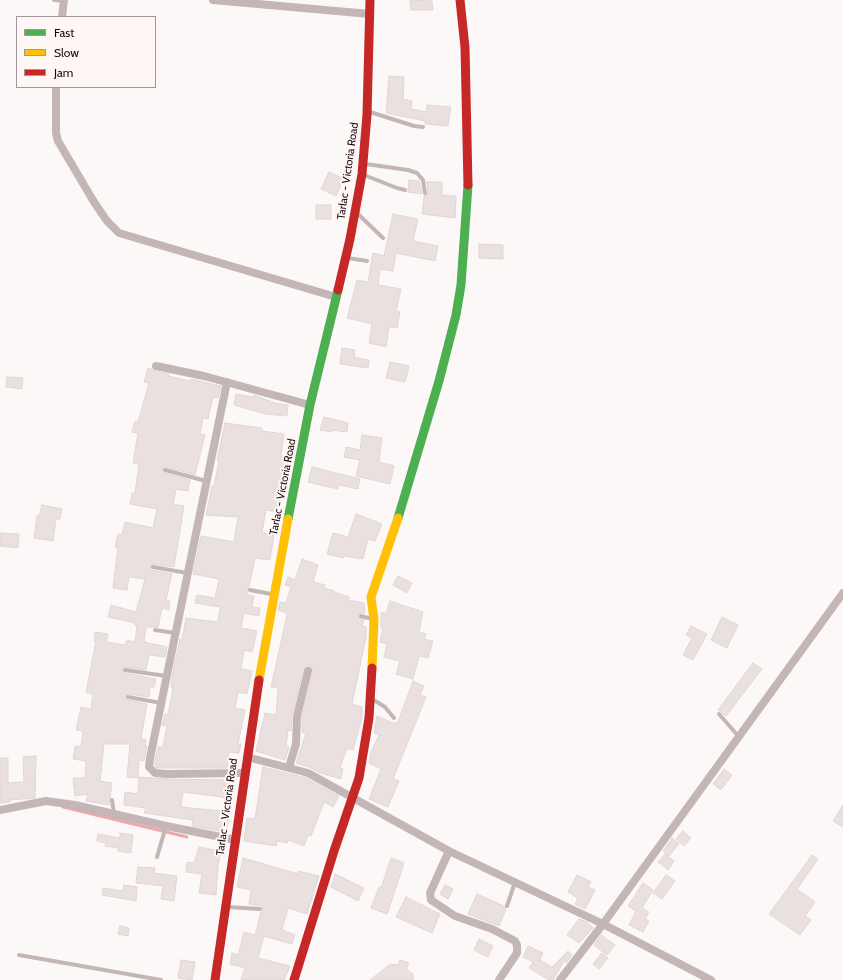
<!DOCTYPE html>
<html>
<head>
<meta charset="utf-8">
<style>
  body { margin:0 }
  #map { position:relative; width:843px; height:980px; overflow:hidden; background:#fdf8f8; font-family:Cabin,sans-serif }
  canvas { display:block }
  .legend { position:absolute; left:16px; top:16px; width:140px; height:72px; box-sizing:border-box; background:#fff6f6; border:1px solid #a39898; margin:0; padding:5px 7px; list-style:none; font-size:12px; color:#190b0c }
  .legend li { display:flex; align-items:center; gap:8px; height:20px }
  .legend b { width:20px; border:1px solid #a39898 }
</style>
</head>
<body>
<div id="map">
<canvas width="843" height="980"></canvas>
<ul class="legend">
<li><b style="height:5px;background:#4caf50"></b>Fast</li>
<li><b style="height:5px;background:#ffc107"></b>Slow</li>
<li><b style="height:5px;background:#c62828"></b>Jam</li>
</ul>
</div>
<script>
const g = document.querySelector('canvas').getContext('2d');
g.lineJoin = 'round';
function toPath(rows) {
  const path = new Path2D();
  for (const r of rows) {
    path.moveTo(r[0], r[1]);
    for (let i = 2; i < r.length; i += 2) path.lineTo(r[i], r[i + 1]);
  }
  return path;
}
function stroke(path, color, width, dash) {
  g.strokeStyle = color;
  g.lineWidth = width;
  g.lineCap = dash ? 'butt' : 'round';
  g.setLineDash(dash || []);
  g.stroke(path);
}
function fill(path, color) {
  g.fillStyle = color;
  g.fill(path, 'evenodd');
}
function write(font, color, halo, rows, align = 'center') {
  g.font = font + ' Cabin,sans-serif';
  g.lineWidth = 4;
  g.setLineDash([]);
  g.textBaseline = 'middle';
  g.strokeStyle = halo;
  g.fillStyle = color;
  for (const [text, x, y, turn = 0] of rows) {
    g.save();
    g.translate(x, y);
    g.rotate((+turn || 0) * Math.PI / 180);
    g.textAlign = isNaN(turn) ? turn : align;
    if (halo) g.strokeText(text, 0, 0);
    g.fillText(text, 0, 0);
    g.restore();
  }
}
stroke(toPath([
  [63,807,187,837]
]), '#eea7aa', 3);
const building = toPath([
  [410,0,432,1,433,10,411,10,410,0],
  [389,76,404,77,403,99,412,101,411,109,426,112,427,105,451,107,448,126,425,124,425,121,386,113,389,76],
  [329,172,344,179,336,196,321,189,329,172],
  [409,180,419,181,422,194,408,192,409,180],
  [427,182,442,182,442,195,456,196,455,218,422,214,424,196,428,194,427,182],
  [316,205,331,205,331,219,316,219,316,205],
  [393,214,418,219,413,241,438,246,435,261,396,253,393,271,380,269,378,285,401,289,396,311,400,312,397,328,389,327,386,347,369,343,372,324,347,318,357,280,368,282,373,253,384,256,393,214],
  [479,244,503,245,503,259,479,258,479,244],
  [342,348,355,350,354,357,357,358,369,360,368,368,340,364,342,348],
  [390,362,409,366,405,382,386,378,390,362],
  [148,368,155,371,169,374,168,376,190,381,191,379,221,386,218,398,213,397,208,419,203,418,200,434,205,435,195,475,166,467,162,469,164,473,190,480,188,491,176,489,173,504,184,506,174,567,153,564,150,567,152,570,172,574,166,600,170,601,169,610,162,608,158,627,146,627,144,642,167,647,165,657,149,655,146,670,125,667,122,669,124,673,156,679,154,687,150,687,149,697,128,694,125,697,127,700,147,704,141,739,146,740,145,746,147,746,144,761,139,760,138,778,127,777,130,744,104,744,100,781,112,783,109,805,86,801,88,794,75,796,73,778,85,778,86,761,73,759,75,746,81,747,83,731,76,730,81,707,91,709,93,694,86,692,96,641,94,641,95,632,108,634,106,642,125,645,127,640,135,642,137,626,135,625,135,623,108,617,111,605,136,612,145,579,129,577,127,590,113,588,118,547,115,547,118,534,122,535,125,522,153,528,157,509,130,504,132,493,135,493,139,464,133,463,138,433,132,432,135,421,138,422,149,383,144,382,148,368],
  [7,377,23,378,22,389,6,387,7,377],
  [236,394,253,397,254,395,275,403,288,405,287,416,265,414,234,405,236,394],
  [324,417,348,423,347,432,332,430,332,432,320,430,324,417],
  [225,423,262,428,262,431,284,434,281,456,285,457,282,473,287,473,286,484,282,484,278,512,266,510,262,533,274,535,270,560,255,558,249,587,247,590,248,595,254,596,252,607,260,608,259,616,244,613,241,628,257,631,252,652,244,650,241,669,252,671,247,694,238,692,235,708,245,710,238,744,241,744,239,753,229,752,227,768,157,768,155,765,155,759,158,747,163,747,167,726,162,725,165,714,168,715,173,688,171,687,172,676,180,639,182,640,186,618,218,622,220,607,195,603,197,595,215,598,219,579,193,574,201,536,234,542,238,517,206,515,212,486,214,486,219,461,217,460,225,423],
  [362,435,382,438,379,462,394,466,390,484,356,476,360,460,344,457,346,447,360,450,362,435],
  [312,467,360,479,358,489,339,485,338,489,308,482,312,467],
  [42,505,62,509,60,519,56,519,53,541,34,538,37,516,39,516,42,505],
  [356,514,382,524,375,541,368,539,363,559,344,556,343,558,327,554,333,533,348,537,356,514],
  [0,533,19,534,18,548,0,546,0,533],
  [302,559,318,565,313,582,325,585,324,588,335,591,334,592,349,597,348,600,364,603,365,613,360,613,358,616,364,620,362,626,366,627,366,637,352,704,362,707,362,717,353,750,347,748,340,768,343,769,341,779,320,773,309,767,296,763,306,733,302,732,302,717,313,672,310,666,306,666,303,670,292,715,291,731,288,730,286,746,289,747,285,760,256,751,265,713,276,715,278,688,271,687,287,615,287,613,278,610,280,602,286,603,291,587,285,585,288,577,295,580,302,559],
  [398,576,412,583,407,593,393,585,398,576],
  [390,601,423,612,419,632,426,634,424,639,433,641,428,658,419,656,413,679,396,674,400,661,384,657,387,644,380,642,383,629,381,628,381,615,382,612,386,614,390,601],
  [722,617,738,625,727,648,711,640,722,617],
  [691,626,707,634,693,660,683,655,692,638,686,635,691,626],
  [753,663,762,669,726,716,718,710,753,663],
  [413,681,424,686,420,695,426,697,393,779,399,781,388,807,369,799,381,769,369,763,371,752,379,735,374,733,377,716,393,723,398,722,413,681],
  [36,756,35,798,9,800,10,802,0,803,0,758,8,758,8,783,24,782,23,757,36,756],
  [263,767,306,778,339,796,333,807,324,802,311,836,308,835,304,846,288,840,287,843,277,841,276,846,244,841,247,818,255,819,263,767],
  [724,769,732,775,721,790,713,784,724,769],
  [139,777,167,779,231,780,229,798,183,792,181,807,231,812,226,832,192,826,193,820,144,813,146,808,124,805,125,792,138,794,139,777],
  [843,805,843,827,833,821,843,805],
  [683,831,691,838,684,846,676,839,683,831],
  [120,833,133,835,131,853,118,851,118,848,105,846,106,843,97,841,98,834,120,838,120,833],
  [672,838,679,844,669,856,663,851,672,838],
  [199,847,221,851,218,866,216,895,199,893,202,874,186,872,187,862,194,863,199,847],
  [665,854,674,861,668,870,658,862,665,854],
  [812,855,818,859,797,889,815,902,805,916,811,920,800,935,769,914,812,855],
  [243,858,298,874,298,871,319,876,307,914,288,908,282,930,295,935,292,944,264,936,258,958,290,966,284,980,241,980,245,968,230,964,232,953,238,955,244,932,255,935,261,912,263,910,262,906,249,904,251,890,237,887,243,858],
  [391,858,404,863,387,914,371,908,379,887,381,888,391,858],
  [138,867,155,868,154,873,177,876,174,901,161,899,163,886,136,883,138,867],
  [335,874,364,888,358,901,331,887,335,874],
  [577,875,591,882,588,887,595,890,585,909,575,904,578,898,568,892,577,875],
  [666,875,675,881,662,899,653,893,666,875],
  [643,883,653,890,642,908,649,912,645,919,649,921,643,932,629,925,636,911,628,906,643,883],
  [124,885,137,887,136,901,102,895,103,888,123,891,124,885],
  [445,885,453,889,448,899,440,894,445,885],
  [477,894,504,906,506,909,499,926,468,914,477,894],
  [406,897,440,914,432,933,396,917,406,897],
  [579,919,587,922,593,928,579,943,567,935,579,919],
  [120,926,129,928,128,936,118,934,120,926],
  [601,935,615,945,607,955,594,945,601,935],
  [479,939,493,946,488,957,474,950,479,939],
  [528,946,543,953,540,960,552,967,568,951,572,955,566,963,564,961,553,980,549,980,529,968,533,962,523,957,528,946],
  [602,953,608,958,599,969,593,964,602,953],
  [181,960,195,962,192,980,178,978,181,960],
  [400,960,409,963,406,969,413,974,413,980,370,980,390,964,398,965,400,960]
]);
fill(building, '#ebe0e0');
stroke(building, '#dfd6d6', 1);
stroke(toPath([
  [54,0,63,1],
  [370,112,414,126,423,127],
  [366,164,408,170,417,173,423,180,425,193],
  [364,175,397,188,405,190],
  [357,213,383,238],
  [348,258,367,261],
  [165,470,206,481],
  [153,567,187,573],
  [250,590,271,594],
  [361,616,372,619],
  [155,630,175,633],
  [125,670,166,676],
  [128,697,161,703],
  [372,699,385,707,394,718],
  [719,714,739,737],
  [112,800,114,814],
  [157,857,166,826],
  [507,906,515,882],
  [227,907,260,909],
  [19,955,161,980]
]), '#c4b6b6', 4);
stroke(toPath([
  [213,0,370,14],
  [62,17,64,0],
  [56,87,56,133,58,141,94,202,107,221,119,233,336,297],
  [156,366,204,376,310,405],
  [227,382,150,758,149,767,155,773,167,774,244,773],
  [247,757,308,773,449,851,603,924,711,980],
  [289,767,296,744,297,716,308,671],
  [0,810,46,801,75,805,166,826,236,840],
  [449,851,430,893,431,900,455,916,492,929,515,941,517,945,517,953,499,980],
  [560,980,603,924,843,593]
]), '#c4b6b6', 8);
stroke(toPath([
  [398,518,439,381,456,315,461,285,468,185],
  [288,519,310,405,338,290]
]), '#4caf50', 9);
stroke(toPath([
  [372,668,374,620,371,597,398,518],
  [259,680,288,519]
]), '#ffc107', 9);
stroke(toPath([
  [460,0,465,47,468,185],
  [338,290,350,239,362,174,367,115,370,0],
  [215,980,259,680],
  [294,980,334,851,359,778,369,718,372,668]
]), '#c62828', 9);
write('11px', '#190b0c', '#fff6f6', [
  ["Tarlac - Victoria Road",348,171,-82],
  ["Tarlac - Victoria Road",283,487,-79],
  ["Tarlac - Victoria Road",227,807,-82]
]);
</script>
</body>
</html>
